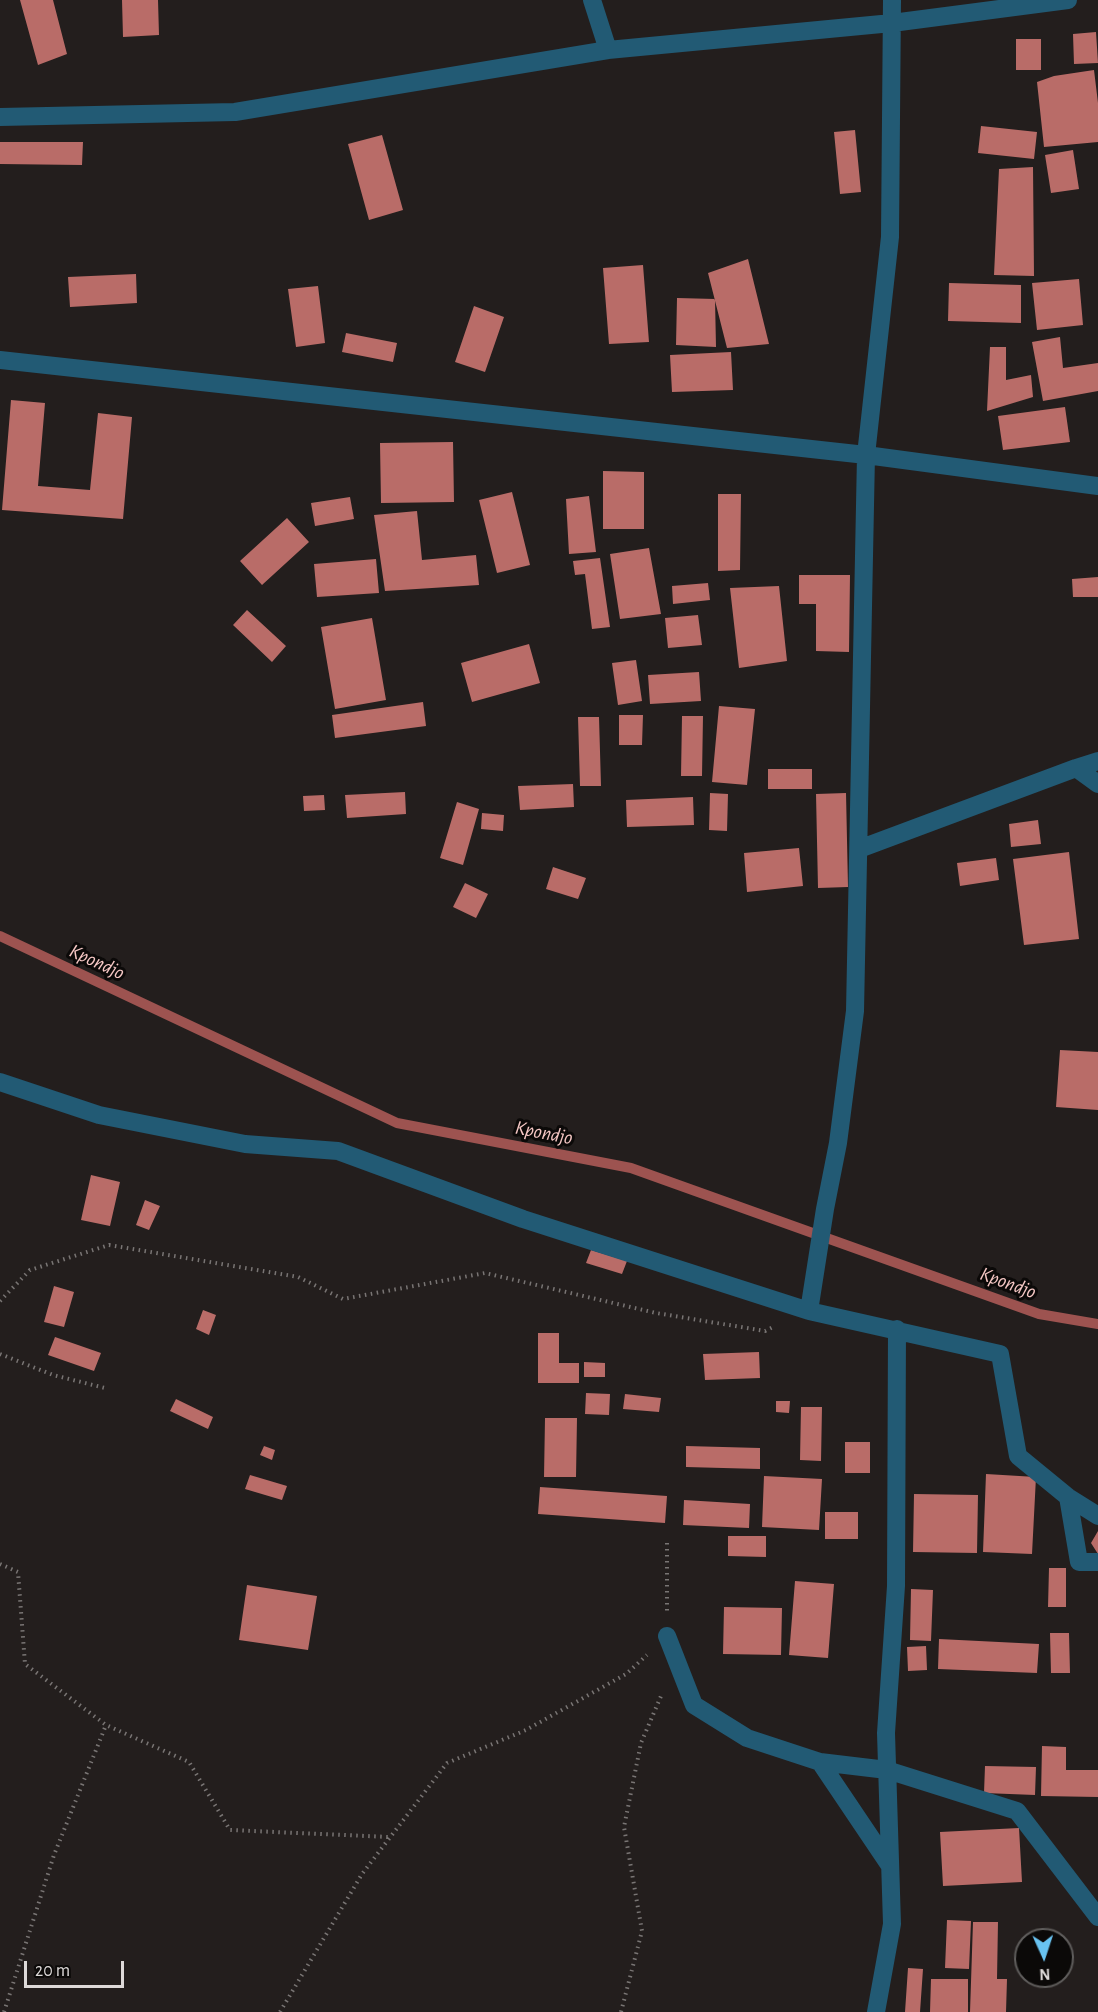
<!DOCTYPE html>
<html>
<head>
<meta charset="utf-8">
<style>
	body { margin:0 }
	#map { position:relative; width:1098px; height:2012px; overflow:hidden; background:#231e1d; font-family:"Alegreya Sans",sans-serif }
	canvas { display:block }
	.north { position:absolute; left:1014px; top:1928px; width:60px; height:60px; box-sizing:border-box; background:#0b0908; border:2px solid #5f5d5c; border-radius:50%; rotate:177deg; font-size:16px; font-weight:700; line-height:24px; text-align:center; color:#dedad9 }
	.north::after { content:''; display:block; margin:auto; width:21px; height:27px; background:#69c3f1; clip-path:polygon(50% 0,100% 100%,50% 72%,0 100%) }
	.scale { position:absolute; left:24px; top:1961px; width:100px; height:27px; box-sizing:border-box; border:3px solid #dedad9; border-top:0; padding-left:8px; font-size:18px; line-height:21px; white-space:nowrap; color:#dedad9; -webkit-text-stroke:4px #0b0908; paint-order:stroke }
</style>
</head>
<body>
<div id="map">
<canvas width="1098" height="2012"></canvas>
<div class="north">N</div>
<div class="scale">20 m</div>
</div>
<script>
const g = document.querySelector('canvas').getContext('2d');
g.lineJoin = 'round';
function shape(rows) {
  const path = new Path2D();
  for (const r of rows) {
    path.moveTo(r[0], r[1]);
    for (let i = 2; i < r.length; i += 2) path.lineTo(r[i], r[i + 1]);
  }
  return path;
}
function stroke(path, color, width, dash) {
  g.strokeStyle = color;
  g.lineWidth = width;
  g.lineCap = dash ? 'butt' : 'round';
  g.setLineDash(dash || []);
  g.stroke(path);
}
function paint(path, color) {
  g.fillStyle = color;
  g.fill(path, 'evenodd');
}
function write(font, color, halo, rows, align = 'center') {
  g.font = font + ' "Alegreya Sans",sans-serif';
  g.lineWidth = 6;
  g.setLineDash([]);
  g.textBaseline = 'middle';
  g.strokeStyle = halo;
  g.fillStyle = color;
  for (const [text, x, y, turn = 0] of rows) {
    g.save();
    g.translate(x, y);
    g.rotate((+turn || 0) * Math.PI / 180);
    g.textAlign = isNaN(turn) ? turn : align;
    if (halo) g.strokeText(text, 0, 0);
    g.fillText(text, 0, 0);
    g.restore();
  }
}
stroke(shape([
	[0,936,397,1123,631,1168,1039,1314,1098,1324]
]), '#9d5350', 10);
paint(shape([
	[20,0,53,0,67,54,38,65],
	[122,0,158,0,159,35,123,37],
	[1096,32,1098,63,1074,64,1073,34],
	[1016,39,1041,39,1041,70,1016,70],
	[1094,70,1098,103,1098,142,1044,147,1037,82,1054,76],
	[981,126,1037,132,1034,159,978,153],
	[855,130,861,192,840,194,834,132],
	[382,135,403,210,369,220,348,144],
	[0,142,83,142,82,165,0,164],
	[1073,150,1079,189,1051,193,1045,155],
	[1033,167,1034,276,994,275,999,169],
	[748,259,769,344,727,348,708,273],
	[643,265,649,342,609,344,603,268],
	[136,274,137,303,70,307,68,277],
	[1079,279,1083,325,1037,330,1032,283],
	[949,283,1021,285,1021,323,948,321],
	[318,286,325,343,296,347,288,289],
	[677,298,715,299,716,347,676,345],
	[474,306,504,317,485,372,455,362],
	[346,333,397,343,393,362,342,352],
	[1060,337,1063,368,1098,363,1098,391,1043,401,1032,342],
	[990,347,1006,347,1006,380,1031,375,1033,397,987,411],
	[731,352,733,390,672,392,670,355],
	[11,400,45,403,38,486,90,490,98,413,132,417,123,519,2,510],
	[1065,407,1070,442,1003,450,998,416],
	[453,442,454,502,381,503,380,443],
	[603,471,644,472,644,529,603,529],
	[512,492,530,565,497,573,479,500],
	[718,494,741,494,740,570,718,571],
	[589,496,596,552,569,554,566,499],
	[350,497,354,519,315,526,311,503],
	[417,511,422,560,476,555,479,585,385,591,374,515],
	[287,518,309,542,262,585,240,561],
	[649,548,661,614,620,619,610,554],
	[600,558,610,627,592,629,585,574,575,575,573,561],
	[376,559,379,593,317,597,314,564],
	[799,575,850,575,849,652,816,651,816,604,799,604],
	[1098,577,1098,597,1073,597,1072,579],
	[708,583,710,600,673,604,672,586],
	[779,586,787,661,739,668,730,588],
	[247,610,286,646,272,662,233,625],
	[698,615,702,645,668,648,665,618],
	[372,618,386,700,335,709,321,627],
	[529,644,540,683,472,702,461,663],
	[636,660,642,701,618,705,612,663],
	[699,672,701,701,650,704,648,675],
	[423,702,426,726,335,738,332,715],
	[719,706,755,709,747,785,712,782],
	[619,715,643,715,642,745,619,745],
	[682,716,703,716,702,776,681,776],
	[578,717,599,717,601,786,580,786],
	[768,769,812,769,812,789,768,789],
	[573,784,574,807,520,810,518,786],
	[405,792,406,814,347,818,345,795],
	[710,793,728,794,727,831,709,830],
	[846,793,848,887,818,888,816,794],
	[324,795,325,810,304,811,303,796],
	[693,797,694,825,627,827,626,800],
	[457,802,479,809,463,865,440,858],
	[482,813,504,815,503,831,481,829],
	[1038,820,1041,844,1011,847,1009,824],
	[799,848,803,886,747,892,744,853],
	[1069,852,1079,939,1024,945,1013,859],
	[996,858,999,880,960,886,957,863],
	[553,867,586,878,578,899,546,889],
	[465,883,488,894,476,918,453,907],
	[1060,1050,1098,1052,1098,1110,1056,1107],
	[91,1175,120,1182,110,1226,81,1220],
	[145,1200,160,1206,149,1230,136,1225],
	[591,1250,627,1261,622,1274,586,1263],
	[54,1286,74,1292,64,1327,44,1322],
	[203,1310,216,1315,209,1335,196,1329],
	[538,1333,559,1333,559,1363,579,1363,579,1383,538,1383],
	[55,1337,101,1353,94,1371,48,1355],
	[759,1352,760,1378,705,1380,703,1354],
	[584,1362,605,1363,605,1377,584,1377],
	[586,1393,610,1394,609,1415,585,1414],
	[625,1394,661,1398,659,1412,623,1409],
	[176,1399,213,1417,208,1429,170,1411],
	[776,1401,790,1401,789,1413,776,1412],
	[801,1407,822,1407,821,1461,800,1460],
	[545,1418,577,1418,576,1477,544,1477],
	[845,1442,870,1442,870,1473,845,1473],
	[264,1446,275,1450,272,1460,260,1455],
	[686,1446,760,1448,760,1469,686,1467],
	[986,1474,1036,1477,1032,1554,983,1552],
	[250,1475,287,1486,282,1500,245,1489],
	[764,1476,822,1479,819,1530,762,1527],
	[540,1487,667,1496,665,1523,538,1514],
	[914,1494,978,1495,977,1553,913,1552],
	[684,1500,750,1504,749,1528,683,1525],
	[825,1512,858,1512,858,1539,825,1539],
	[1098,1531,1098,1554,1091,1543],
	[728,1536,766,1536,766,1557,728,1556],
	[1049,1568,1066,1568,1066,1607,1048,1607],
	[795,1581,834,1584,828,1658,789,1655],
	[247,1585,317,1596,308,1650,239,1640],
	[911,1589,933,1590,931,1641,910,1640],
	[724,1607,782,1608,781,1655,723,1654],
	[1050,1633,1069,1633,1070,1673,1051,1673],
	[939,1639,1039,1644,1037,1673,938,1669],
	[926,1646,927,1670,908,1671,907,1647],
	[1042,1746,1066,1747,1066,1770,1098,1770,1098,1797,1041,1796],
	[985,1766,1036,1767,1035,1795,984,1793],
	[1019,1828,1022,1882,943,1886,940,1832],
	[947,1920,971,1921,969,1969,945,1968],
	[973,1922,998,1922,997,1979,1007,1979,1006,2012,970,2012],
	[908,1968,923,1969,920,2012,905,2012],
	[931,1979,968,1979,968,2012,930,2012]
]), '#b96c68');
stroke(shape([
	[0,1301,30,1270,109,1245,298,1277,343,1299,485,1273,656,1313,765,1331,773,1327],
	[0,1354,53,1375,105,1388],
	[667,1543,667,1611],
	[0,1564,18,1572,25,1664,106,1725,189,1762,230,1830,389,1837],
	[4,2012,54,1855,106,1725],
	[280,2012,362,1874,447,1763,526,1730,626,1674,647,1655],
	[621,2012,642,1931,624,1827,641,1743,661,1696]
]), '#797574', 4, [1.5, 4.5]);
stroke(shape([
	[592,0,608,50],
	[892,0,890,237,866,455,855,1011,838,1143,825,1209,809,1311,1000,1354,1018,1456,1068,1497,1098,1516],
	[0,117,235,112,608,50,892,23,1068,0],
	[0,360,866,455,1098,486],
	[1076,768,1098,761],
	[859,849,1076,768,1098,784],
	[0,1082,99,1115,245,1144,338,1151,523,1219,809,1311],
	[1068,1497,1079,1562,1098,1562],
	[667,1636,694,1705,747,1738,820,1762,890,1866],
	[820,1762,887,1770,1017,1811,1098,1917],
	[876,2012,892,1924,886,1733,896,1586,897,1329]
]), '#225a74', 18);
write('italic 20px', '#f6c8c5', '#0b0908', [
	["Kpondjo",97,962,25],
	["Kpondjo",544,1133,11],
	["Kpondjo",1008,1283,20]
]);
</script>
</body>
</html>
